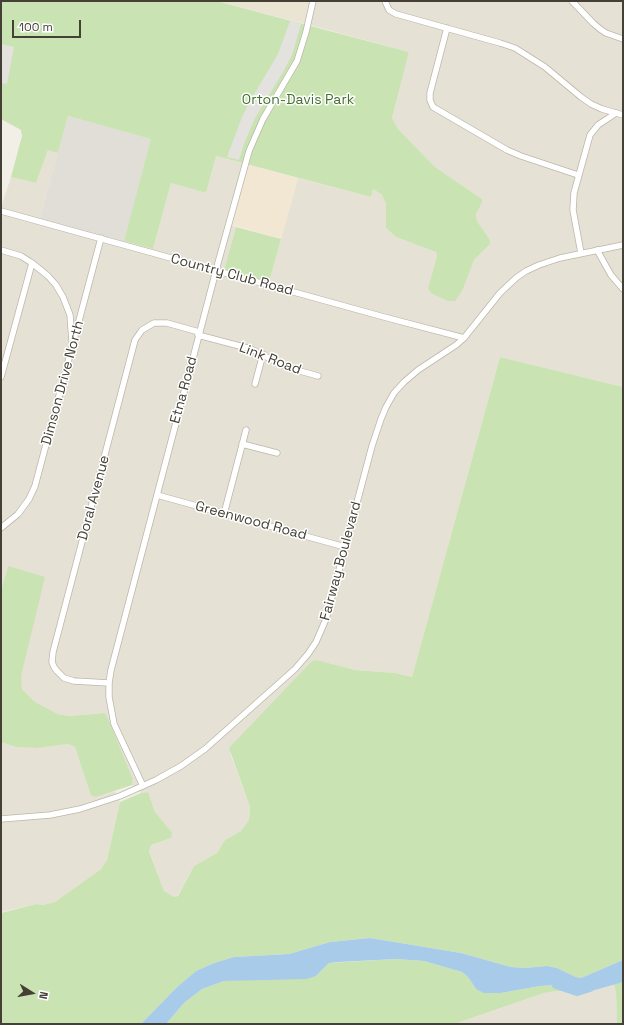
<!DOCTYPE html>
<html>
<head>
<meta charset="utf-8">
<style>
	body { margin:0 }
	#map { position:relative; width:624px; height:1025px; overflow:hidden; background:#f2efe7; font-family:"Space Grotesk",sans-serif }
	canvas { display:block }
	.frame { position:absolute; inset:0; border:2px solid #444036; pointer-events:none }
	.north { position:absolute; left:12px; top:973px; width:40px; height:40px; -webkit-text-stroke:3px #fff; paint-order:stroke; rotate:101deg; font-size:11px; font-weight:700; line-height:16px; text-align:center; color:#444036 }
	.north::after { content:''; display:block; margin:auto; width:14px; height:18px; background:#444036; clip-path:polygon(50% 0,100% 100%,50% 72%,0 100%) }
	.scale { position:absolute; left:12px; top:20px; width:69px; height:18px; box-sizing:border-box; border:2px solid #444036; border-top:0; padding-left:5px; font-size:12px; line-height:14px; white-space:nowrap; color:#444036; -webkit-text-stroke:3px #fff; paint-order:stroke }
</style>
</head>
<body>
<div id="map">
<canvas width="624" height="1025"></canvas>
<div class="frame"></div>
<div class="north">N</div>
<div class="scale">100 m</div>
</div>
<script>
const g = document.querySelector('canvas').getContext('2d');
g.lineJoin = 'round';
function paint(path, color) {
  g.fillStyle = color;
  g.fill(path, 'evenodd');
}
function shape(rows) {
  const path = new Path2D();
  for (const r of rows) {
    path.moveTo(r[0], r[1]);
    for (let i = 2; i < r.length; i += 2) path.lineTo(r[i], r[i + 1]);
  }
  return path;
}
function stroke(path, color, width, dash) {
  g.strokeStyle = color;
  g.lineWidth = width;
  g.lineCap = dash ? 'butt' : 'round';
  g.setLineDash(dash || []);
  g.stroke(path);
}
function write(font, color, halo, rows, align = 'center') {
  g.font = font + ' "Space Grotesk",sans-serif';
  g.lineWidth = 3;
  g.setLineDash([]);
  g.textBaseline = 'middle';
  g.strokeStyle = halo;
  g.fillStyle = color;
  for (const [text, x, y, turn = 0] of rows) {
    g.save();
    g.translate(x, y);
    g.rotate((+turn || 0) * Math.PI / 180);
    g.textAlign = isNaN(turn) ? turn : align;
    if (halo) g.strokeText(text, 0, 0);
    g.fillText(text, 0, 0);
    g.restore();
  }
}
paint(shape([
	[311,1,623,1,623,387,500,357,412,677,395,673,355,670,317,660,312,661,230,753,250,807,249,820,241,831,225,840,217,853,194,866,178,895,174,898,164,891,149,850,151,845,171,838,171,833,155,812,148,792,141,793,132,785,133,779,107,716,103,713,69,716,58,714,35,702,22,689,8,566,1,591,1,207,11,177,36,183,48,150,51,150,58,153,39,222,123,245,124,241,153,249,171,183,206,193,216,156,245,164,229,224,236,227,224,270,269,282,298,178,371,197,373,189,382,195,386,204,386,228,396,237,436,252,437,256,428,288,471,266,474,260,490,244,490,240,477,221,476,214,482,203,482,199,435,167,398,129,392,118,409,52,306,24],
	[1,742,16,747,37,748,68,744,75,747,91,796,96,797,115,791,120,802,107,860,101,869,55,902,43,905,36,904,1,912],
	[614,984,616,993,617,1024,454,1024,544,993,556,991,588,992]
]), '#e5e1d5');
paint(shape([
	[245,164,298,178,281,239,229,224]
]), '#f2e7d3');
paint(shape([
	[68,116,152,139,123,245,39,222]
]), '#e1ded8');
paint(shape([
	[216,1,311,1,306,24]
]), '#eae4d2');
paint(shape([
	[1,1,216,1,409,52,392,118,398,129,435,167,482,199,482,203,476,214,477,221,490,240,490,244,474,260,462,291,455,301,448,301,431,293,428,288,437,256,436,252,396,237,386,228,386,204,382,195,373,189,371,197,216,156,206,193,171,183,153,249,124,241,151,139,68,116,58,153,48,150,36,183,11,177,22,136,21,130,1,119],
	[236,227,281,239,269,282,224,270],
	[500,357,623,387,623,960,581,978,576,977,557,968,547,966,525,968,511,967,461,953,370,938,330,942,289,954,234,957,214,963,196,971,176,988,141,1024,1,1024,1,913,36,904,43,905,55,902,101,869,107,860,120,802,141,793,148,792,155,812,172,833,171,838,151,845,149,851,164,891,174,897,178,896,194,866,217,853,225,840,241,831,249,820,250,807,229,748,312,661,317,660,355,670,395,673,412,677],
	[8,566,45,577,21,676,22,689,35,702,58,714,69,716,104,713,107,716,133,779,132,785,96,797,91,796,75,747,68,744,37,748,16,747,1,742,1,591],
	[396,959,424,961,462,972,468,977,476,989,501,993,540,986,554,985,576,991,556,991,544,993,454,1024,166,1024,184,1003,202,989,224,981,316,976,329,963],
	[623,982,623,1024,617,1024,616,993,614,984]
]), '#cae3b3');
paint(shape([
	[290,21,301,24,292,55,283,72,255,118,244,144,239,160,227,157,242,117,250,101,278,54],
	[1,44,14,47,7,84,1,83]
]), '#e3e2de');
paint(shape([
	[370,938,461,953,511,967,525,968,547,966,557,968,576,977,581,978,623,960,623,982,588,992,576,991,554,985,540,986,501,993,484,993,476,989,468,977,462,972,424,961,396,959,339,962,329,963,316,976,306,979,224,981,202,989,184,1003,166,1024,141,1024,176,988,196,971,214,963,234,957,289,954,330,942]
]), '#a8cbea');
stroke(shape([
	[556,985,577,992,590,988]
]), '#a8cbea', 8);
const minor = shape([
	[385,1,389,10,396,14,500,43,515,48,545,67,581,97,591,104,602,109,623,115],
	[572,1,593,23,600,29,606,33,623,39],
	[447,28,430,93,430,100,433,107,507,150,521,156,578,175],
	[1,211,384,317,464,338],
	[1,250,21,256,32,263,48,276,56,285,63,297,70,315,72,341],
	[597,250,611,275,623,289],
	[581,253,573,210,574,193,590,135,598,125,616,113],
	[198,335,251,349,280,364,293,369,318,376],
	[1,377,32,263],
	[255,384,263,354],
	[242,444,277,453],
	[157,495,345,547],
	[224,514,246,430],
	[1,528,18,514,29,499,35,486,101,238],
	[109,683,74,681,64,678,57,671,54,667,52,662,53,652,135,340,142,330,154,323,167,323,199,332],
	[143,786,114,724,109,697,109,683,111,670,218,263,249,151,263,119,297,61,306,32,313,1],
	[1,819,50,815,80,809,120,796,156,780,181,766,205,749,295,669,308,654,316,642,326,619,372,446,381,419,386,407,394,393,404,382,418,370,456,345,464,338,500,293,516,278,526,271,539,265,560,258,623,245]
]);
stroke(minor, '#bcb7aa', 7);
stroke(minor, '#fff', 5.5);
write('14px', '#44712f', '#fff', [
	["Orton-Davis Park",298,100]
]);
write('14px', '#444036', '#fff', [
	["Country Club Road",232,275,15],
	["Link Road",270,359,21],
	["Dimson Drive North",63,383,-75],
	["Etna Road",184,390,-75],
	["Doral Avenue",94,498,-75],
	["Greenwood Road",251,521,15],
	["Fairway Boulevard",341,561,-75]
]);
</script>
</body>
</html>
